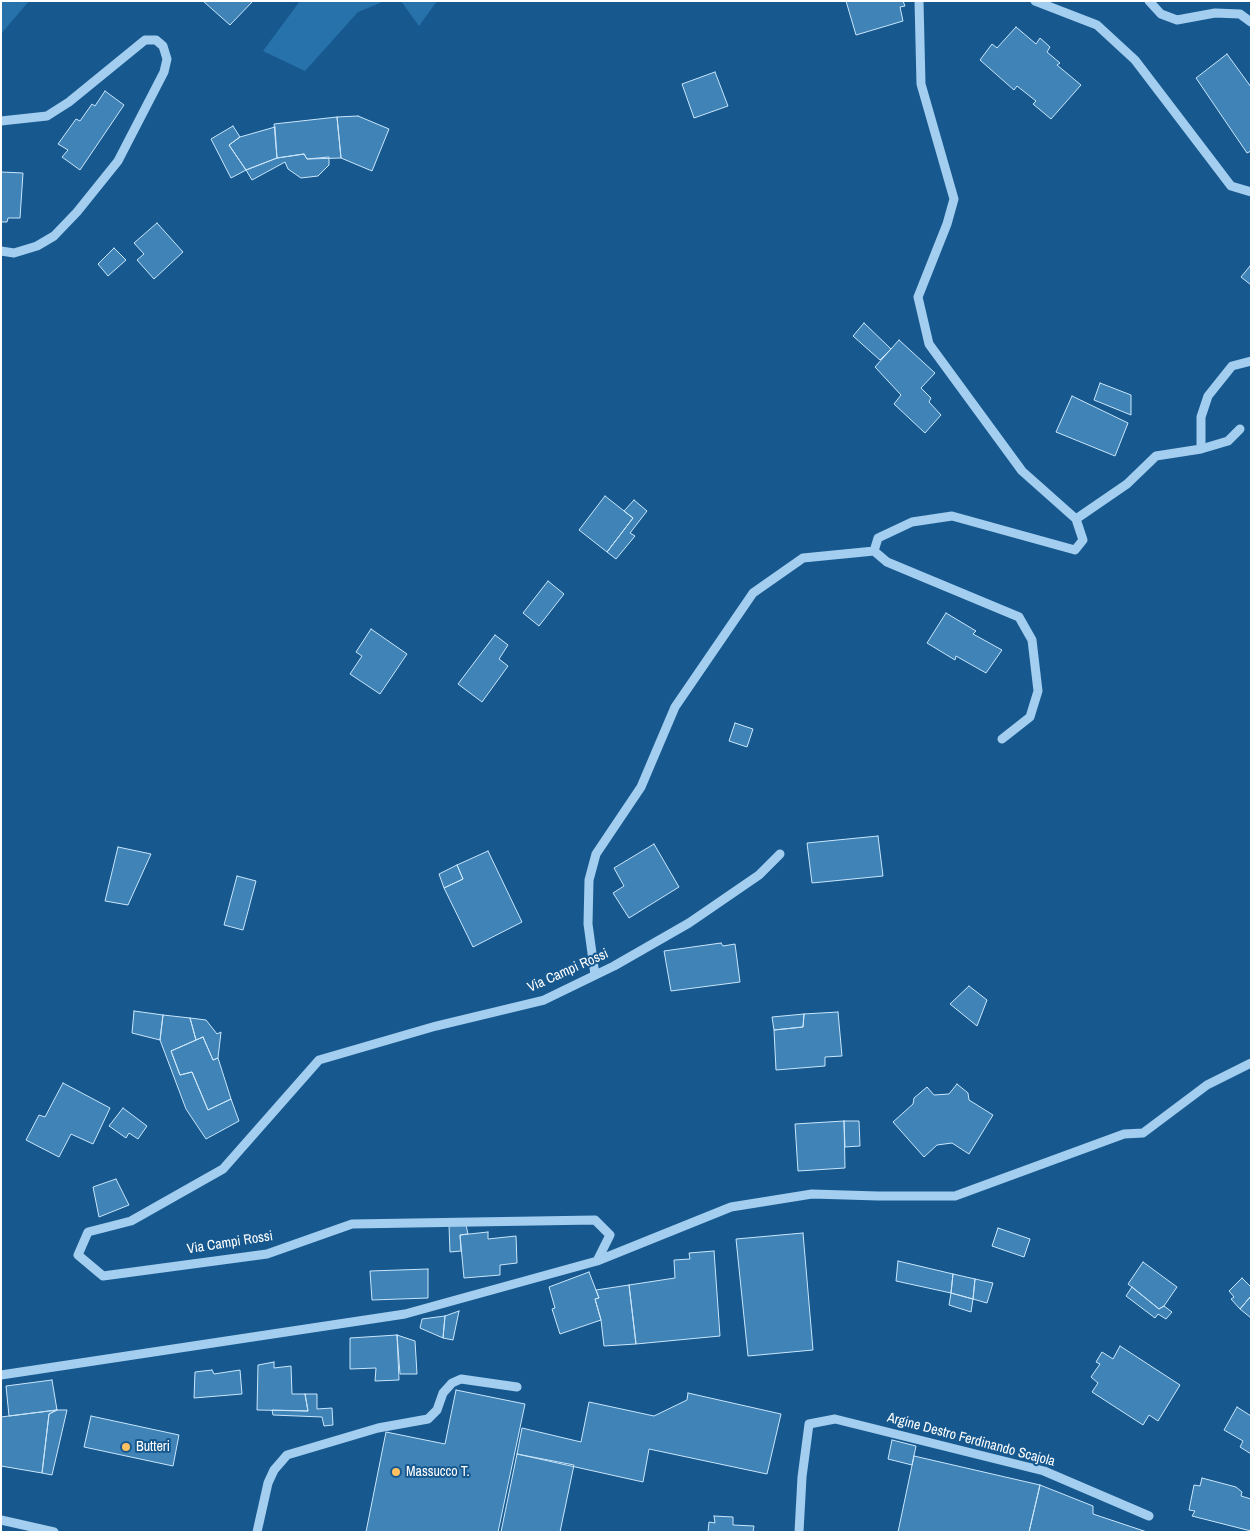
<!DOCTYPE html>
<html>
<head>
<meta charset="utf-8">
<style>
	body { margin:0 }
	#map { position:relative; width:1252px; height:1533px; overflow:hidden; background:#17598f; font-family:"Archivo Narrow",sans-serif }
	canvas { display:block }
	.frame { position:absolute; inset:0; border:2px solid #fff; pointer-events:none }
</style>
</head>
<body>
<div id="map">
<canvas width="1252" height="1533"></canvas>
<div class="frame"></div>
</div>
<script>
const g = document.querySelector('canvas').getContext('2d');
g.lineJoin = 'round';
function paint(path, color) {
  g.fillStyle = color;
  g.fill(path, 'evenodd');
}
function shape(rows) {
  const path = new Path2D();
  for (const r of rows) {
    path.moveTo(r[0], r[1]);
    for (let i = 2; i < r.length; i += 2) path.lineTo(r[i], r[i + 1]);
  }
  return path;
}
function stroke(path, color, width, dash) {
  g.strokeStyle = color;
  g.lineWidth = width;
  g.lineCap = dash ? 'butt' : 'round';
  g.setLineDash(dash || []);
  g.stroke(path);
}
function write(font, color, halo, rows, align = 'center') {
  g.font = font + ' "Archivo Narrow",sans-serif';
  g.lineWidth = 4;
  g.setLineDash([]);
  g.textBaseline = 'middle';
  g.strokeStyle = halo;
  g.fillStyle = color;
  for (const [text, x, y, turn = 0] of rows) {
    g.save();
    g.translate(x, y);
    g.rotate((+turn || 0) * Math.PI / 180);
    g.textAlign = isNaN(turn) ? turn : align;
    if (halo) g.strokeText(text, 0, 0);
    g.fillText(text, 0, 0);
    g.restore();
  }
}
paint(shape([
	[1,1,29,1,1,34],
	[300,1,385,1,358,12,305,71,263,51],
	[401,1,437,1,419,26]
]), '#2772ab');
const building = shape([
	[203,1,253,1,230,25,203,1],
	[846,1,903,1,905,6,900,7,903,21,856,35,846,1],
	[1016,27,1036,44,1040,38,1050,47,1047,52,1060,63,1057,65,1081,85,1051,119,1033,104,1036,101,1017,86,1014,90,980,60,992,44,997,48,1016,27],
	[1227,54,1251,87,1251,151,1247,153,1196,78,1227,54],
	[715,72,728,106,694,118,682,84,715,72],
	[105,91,124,105,80,170,62,157,68,150,58,144,76,119,80,121,92,104,95,106,105,91],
	[358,116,389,129,372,171,341,158,337,117,358,116],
	[337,117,341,158,307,159,304,154,277,158,274,124,337,117],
	[233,126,240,137,229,145,246,170,231,178,211,139,233,126],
	[275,127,277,158,246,170,229,145,240,137,275,127],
	[304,154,307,159,329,157,329,165,318,176,301,178,288,169,285,162,252,180,246,170,277,158,304,154],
	[1,172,23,173,20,218,8,218,7,222,1,222,1,172],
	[157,223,183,252,154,279,137,260,144,254,134,243,157,223],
	[114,248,126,260,108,276,98,264,114,248],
	[1250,266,1251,266,1251,285,1241,277,1250,266],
	[864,323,891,349,880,360,853,336,864,323],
	[899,340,935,373,921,388,931,398,929,402,941,415,925,433,894,404,901,395,875,367,899,340],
	[1100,383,1131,395,1131,415,1094,400,1100,383],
	[1072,396,1128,423,1115,456,1056,432,1072,396],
	[605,496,633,518,607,552,579,530,605,496],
	[634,500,647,511,630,533,635,536,616,559,607,552,633,518,624,511,634,500],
	[548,581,564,594,539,626,523,613,548,581],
	[946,613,976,631,973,634,1002,650,986,673,956,656,955,660,927,643,946,613],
	[371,629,407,654,380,694,350,674,362,656,356,652,371,629],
	[495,635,508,645,499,659,508,666,482,702,458,684,495,635],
	[735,723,753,729,747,747,729,741,735,723],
	[878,836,883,876,812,883,807,843,878,836],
	[654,844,679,887,629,918,613,893,624,886,614,868,654,844],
	[118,847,151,854,128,905,105,901,118,847],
	[488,851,522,922,473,947,444,888,463,879,457,865,488,851],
	[457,865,463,879,444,888,439,874,457,865],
	[237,876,256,881,243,930,224,925,237,876],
	[721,943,723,946,735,944,740,982,671,991,664,951,721,943],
	[969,986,987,1000,977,1026,950,1004,969,986],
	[134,1011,163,1015,160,1040,132,1033,134,1011],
	[838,1012,842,1056,825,1057,825,1066,776,1070,774,1030,803,1027,804,1014,838,1012],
	[804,1014,803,1027,774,1030,772,1017,804,1014],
	[163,1015,190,1018,196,1040,171,1051,180,1075,192,1072,208,1110,231,1099,239,1121,206,1139,186,1109,160,1040,163,1015],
	[190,1018,206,1020,217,1034,221,1032,218,1058,213,1060,203,1037,196,1040,190,1018],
	[203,1037,213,1060,218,1058,231,1099,208,1110,192,1072,180,1075,171,1051,203,1037],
	[63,1083,110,1108,93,1144,71,1134,59,1157,26,1140,39,1115,45,1117,63,1083],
	[957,1084,968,1093,969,1100,993,1115,969,1154,952,1143,937,1145,924,1157,893,1122,913,1104,914,1098,927,1087,934,1095,949,1094,957,1084],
	[123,1108,147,1126,138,1139,129,1133,126,1138,109,1126,123,1108],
	[844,1121,859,1121,860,1146,845,1147,844,1121],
	[844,1121,845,1168,798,1171,795,1124,844,1121],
	[116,1179,129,1205,99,1217,93,1187,116,1179],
	[449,1225,466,1225,468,1234,460,1235,461,1251,450,1252,449,1225],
	[998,1228,1030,1239,1024,1257,992,1246,998,1228],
	[488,1232,488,1239,516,1236,517,1263,500,1265,500,1275,464,1278,460,1235,488,1232],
	[803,1233,813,1350,748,1356,736,1239,803,1233],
	[714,1251,720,1336,636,1344,629,1285,675,1278,674,1260,690,1259,689,1253,714,1251],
	[898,1261,953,1274,951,1293,896,1281,898,1261],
	[1143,1262,1177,1287,1164,1306,1159,1309,1128,1284,1143,1262],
	[428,1269,428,1298,372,1300,370,1271,428,1269],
	[589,1272,599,1298,595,1299,601,1320,560,1334,552,1309,555,1308,549,1287,589,1272],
	[953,1274,975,1279,973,1299,951,1293,953,1274],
	[1242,1278,1251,1287,1251,1296,1240,1309,1231,1299,1234,1297,1229,1291,1242,1278],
	[975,1279,993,1283,987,1303,973,1299,975,1279],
	[629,1285,636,1344,604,1346,601,1320,595,1299,599,1298,596,1290,629,1285],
	[1132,1287,1159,1309,1164,1306,1172,1312,1166,1319,1158,1314,1155,1318,1126,1296,1132,1287],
	[951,1293,973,1299,971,1312,949,1305,951,1293],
	[1251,1296,1251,1318,1240,1309,1251,1296],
	[459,1311,453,1340,443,1338,445,1316,459,1311],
	[445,1316,443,1338,420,1328,422,1319,445,1316],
	[397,1335,415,1341,417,1374,400,1374,397,1335],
	[397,1335,399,1380,375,1381,376,1368,350,1369,350,1338,397,1335],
	[1120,1346,1180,1385,1158,1421,1149,1415,1143,1425,1092,1392,1098,1383,1091,1377,1100,1364,1096,1362,1102,1352,1113,1359,1120,1346],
	[274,1362,274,1368,291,1366,292,1394,305,1394,308,1411,257,1410,258,1365,274,1362],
	[212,1370,214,1374,240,1370,242,1394,194,1398,195,1372,212,1370],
	[52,1380,57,1410,9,1416,6,1386,52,1380],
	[456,1390,525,1404,498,1532,366,1532,386,1432,445,1444,456,1390],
	[688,1393,781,1414,767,1474,649,1449,643,1482,517,1454,522,1428,581,1442,589,1402,654,1416,687,1400,688,1393],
	[305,1394,317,1394,317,1409,332,1408,333,1425,324,1426,322,1417,273,1415,272,1410,308,1411,305,1394],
	[1237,1407,1251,1416,1251,1454,1240,1447,1243,1441,1224,1430,1237,1407],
	[57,1410,67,1410,52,1475,42,1473,49,1414,57,1410],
	[57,1410,49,1414,42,1473,1,1466,1,1417,57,1410],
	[91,1416,179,1435,173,1466,84,1447,91,1416],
	[892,1440,916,1446,912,1465,888,1459,892,1440],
	[517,1454,574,1465,560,1532,501,1532,517,1454],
	[914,1456,1040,1485,1029,1532,898,1532,914,1456],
	[1202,1478,1236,1487,1242,1492,1241,1496,1251,1499,1251,1531,1192,1516,1195,1511,1189,1510,1194,1485,1200,1486,1202,1478],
	[1040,1485,1093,1506,1093,1514,1147,1532,1029,1532,1040,1485],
	[714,1516,733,1517,733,1525,754,1526,753,1532,708,1532,709,1522,715,1523,714,1516]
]);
paint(building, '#3f83b7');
stroke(building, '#cae6fb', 1);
stroke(shape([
	[919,1,921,84,954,199,947,224,918,297,929,344,1022,471,1076,519,1083,540,1075,550,952,516,912,522,878,538,874,551,887,562,1019,617,1032,640,1038,691,1030,717,1002,739],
	[1035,1,1097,25,1135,60,1231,186,1251,192],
	[1149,1,1161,14,1177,20,1215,13,1240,14,1251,22],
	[1,121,47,116,69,102,145,40,156,40,163,46,167,59,164,72,118,161,77,212,54,236,37,246,14,253,1,251],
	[1201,449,1228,441,1240,429],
	[1076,519,1127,484,1156,456,1201,449,1201,417,1208,396,1232,366,1251,361],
	[595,975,588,924,589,880,596,854,641,787,675,707,753,593,803,558,874,551],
	[597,1261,731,1207,812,1194,878,1196,955,1196,1124,1134,1143,1133,1207,1085,1251,1063],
	[1,1375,405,1314,597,1261,610,1235,595,1220,352,1224,267,1254,103,1276,78,1255,88,1232,131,1221,223,1169,319,1060,436,1026,544,1000,614,966,689,923,759,875,780,854],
	[1,1520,54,1532],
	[257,1532,268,1483,274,1470,287,1455,378,1428,428,1419,437,1410,443,1393,452,1383,461,1379,517,1387],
	[799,1532,802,1477,809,1424,835,1419,1044,1471,1149,1516]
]), '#a3ceef', 9);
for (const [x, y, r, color] of [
	[126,1447,5,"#ffc062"],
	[396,1472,5,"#ffc062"]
]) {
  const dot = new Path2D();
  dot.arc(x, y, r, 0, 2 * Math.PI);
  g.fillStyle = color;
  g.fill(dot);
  stroke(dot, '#17598f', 2);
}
write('14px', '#fff', '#17598f', [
	["Via Campi Rossi",568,971,-24],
	["Via Campi Rossi",230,1243,-9],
	["Argine Destro Ferdinando Scajola",971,1440,15]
]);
write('14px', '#fff', '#17598f', [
	["Butteri",136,1447],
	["Massucco T.",406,1472]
], 'left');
</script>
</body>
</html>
